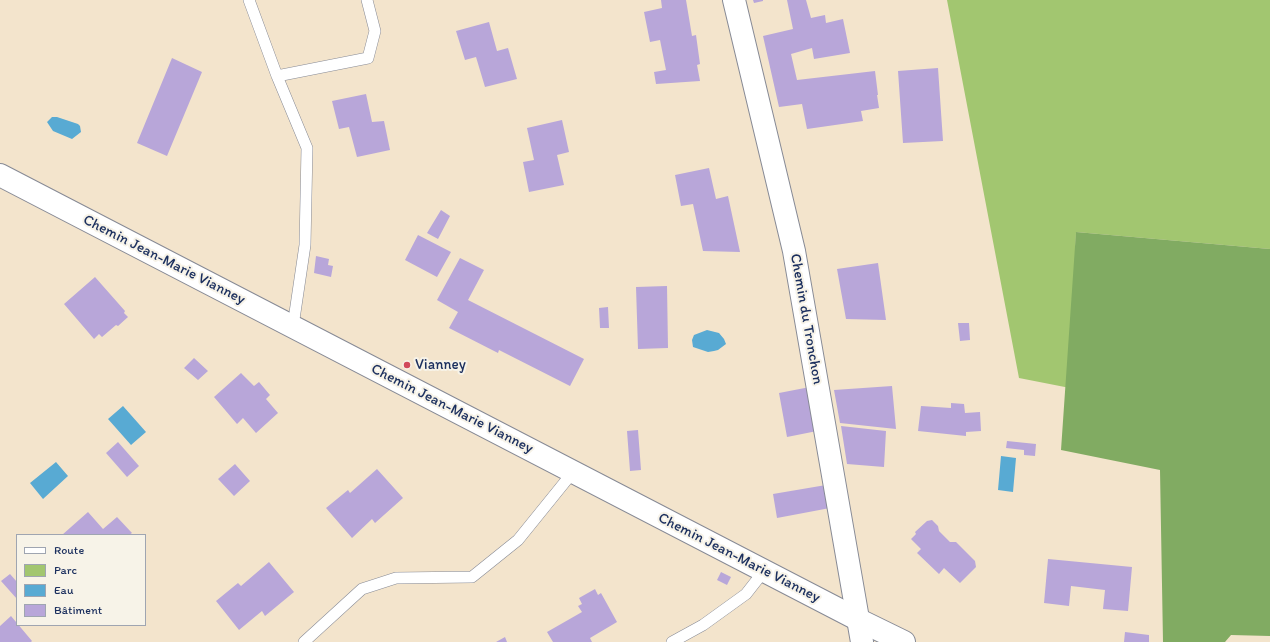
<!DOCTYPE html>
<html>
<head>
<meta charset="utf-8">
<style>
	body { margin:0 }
	#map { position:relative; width:1270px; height:642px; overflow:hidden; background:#f3e4cc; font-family:Itim,sans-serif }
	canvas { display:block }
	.legend { position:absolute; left:16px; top:534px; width:130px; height:92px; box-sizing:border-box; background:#f7f3e8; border:1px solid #9fa5b1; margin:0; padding:5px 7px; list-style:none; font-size:12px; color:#1b2f5e }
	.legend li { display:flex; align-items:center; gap:8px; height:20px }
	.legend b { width:20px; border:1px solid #9fa5b1 }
</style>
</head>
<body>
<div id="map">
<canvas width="1270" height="642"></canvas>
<ul class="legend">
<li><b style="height:5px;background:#fff"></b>Route</li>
<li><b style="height:11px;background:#a2c670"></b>Parc</li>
<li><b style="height:11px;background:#58aad3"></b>Eau</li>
<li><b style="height:11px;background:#b8a6d9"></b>Bâtiment</li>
</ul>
</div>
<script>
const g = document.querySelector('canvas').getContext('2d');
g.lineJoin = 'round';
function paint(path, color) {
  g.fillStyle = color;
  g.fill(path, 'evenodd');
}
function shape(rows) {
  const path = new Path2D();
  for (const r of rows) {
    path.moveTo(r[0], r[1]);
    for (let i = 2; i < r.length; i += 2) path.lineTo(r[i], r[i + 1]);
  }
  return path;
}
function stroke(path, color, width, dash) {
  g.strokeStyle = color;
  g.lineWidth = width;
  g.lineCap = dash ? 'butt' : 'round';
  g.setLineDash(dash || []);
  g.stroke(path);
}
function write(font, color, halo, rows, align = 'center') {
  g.font = font + ' Itim,sans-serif';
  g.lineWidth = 4;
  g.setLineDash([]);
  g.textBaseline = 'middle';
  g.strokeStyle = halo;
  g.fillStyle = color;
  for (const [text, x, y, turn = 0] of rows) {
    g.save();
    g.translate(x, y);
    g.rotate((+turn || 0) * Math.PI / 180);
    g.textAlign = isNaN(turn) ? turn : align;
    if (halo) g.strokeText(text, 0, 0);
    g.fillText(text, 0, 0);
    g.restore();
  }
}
paint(shape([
	[947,0,1270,0,1270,249,1076,232,1070,388,1019,378]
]), '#a2c670');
paint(shape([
	[1076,232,1270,249,1270,636,1231,635,1225,642,1163,642,1160,470,1061,450]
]), '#81ab62');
paint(shape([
	[52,117,57,117,78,124,80,126,81,132,72,139,53,131,47,122],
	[707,330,719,333,724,339,726,344,718,350,714,351,708,352,693,347,692,340,694,335],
	[123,406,146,432,131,445,108,419],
	[1001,456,1016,458,1013,492,998,490],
	[56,462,68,476,43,499,30,483]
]), '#58aad3');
paint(shape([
	[661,0,686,0,692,36,696,35,700,64,697,65,700,81,656,84,654,72,666,70,660,40,650,42,644,12,662,8],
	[753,0,763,0,763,1,754,3],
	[787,0,806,0,811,18,825,15,826,23,843,19,850,53,814,59,812,48,791,54,797,80,875,71,878,95,877,95,879,108,861,111,863,121,807,129,802,104,779,107,763,36,793,29],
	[489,22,497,51,508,48,517,79,485,87,476,57,465,60,456,31],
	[172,58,202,72,167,156,137,143],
	[938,68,943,141,903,143,898,71],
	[366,94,372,122,384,121,390,150,357,157,349,127,339,129,332,101],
	[562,120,569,152,557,155,564,185,529,192,523,162,534,160,527,128],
	[709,168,716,199,728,196,740,252,703,251,693,204,681,206,675,175],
	[441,210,450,216,438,239,427,233],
	[418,235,451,252,437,277,405,260],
	[316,256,329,259,328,265,333,266,331,277,314,273],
	[460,258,484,270,468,300,584,359,570,386,499,350,498,353,449,328,458,312,437,300],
	[878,263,886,320,846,319,837,269],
	[95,277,125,311,124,313,128,317,118,326,116,325,102,337,99,334,94,339,64,304],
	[667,286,668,348,638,349,636,287],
	[608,307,609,328,600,328,599,308],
	[958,323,969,323,970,340,960,341],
	[194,358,208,371,198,380,184,368],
	[241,373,254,386,259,382,270,395,266,399,278,413,256,433,243,418,237,424,214,397],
	[892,386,896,429,840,423,834,390],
	[810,387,817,431,787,437,779,393],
	[951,403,964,404,965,413,980,412,981,431,966,432,966,436,918,431,921,406,951,408],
	[841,426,886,431,884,467,847,464],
	[638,430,641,470,630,471,627,431],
	[1007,441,1036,444,1035,456,1024,455,1024,450,1006,448],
	[118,442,139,466,127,477,106,453],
	[235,464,250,481,234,496,218,479],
	[377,469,403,498,375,523,372,519,352,538,326,508,348,490,350,493],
	[826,485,830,508,777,518,773,494],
	[88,512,103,529,117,517,132,533,129,535,62,535],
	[932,520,938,526,939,531,950,542,956,542,975,561,976,567,960,583,944,568,939,574,917,553,921,549,911,539,916,534,915,532,927,521],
	[1048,559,1132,567,1128,611,1103,609,1105,590,1071,586,1069,606,1044,603],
	[269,562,294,592,265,616,262,611,239,630,216,601,238,583,241,586],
	[721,572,731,577,727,585,717,580],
	[10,574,17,582,17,599,1,581],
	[595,589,598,595,601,593,617,622,590,638,592,642,553,642,547,632,582,612,578,606,582,604,579,598],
	[11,616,32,641,31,642,0,642,0,626],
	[1125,632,1149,635,1149,642,1124,642],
	[505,637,507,642,496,642]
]), '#b8a6d9');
const service = shape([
	[249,0,277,76,307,148,305,245,293,326],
	[277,76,368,58,375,31,367,0],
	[304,642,362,589,396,578,472,577,518,540,573,472],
	[672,642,703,625,746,594,764,571]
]);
const minor = shape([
	[734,0,794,251,862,642]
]);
const tertiary = shape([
	[0,175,859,620,904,642]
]);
stroke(service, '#878a95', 12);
stroke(minor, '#878a95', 24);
stroke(tertiary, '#878a95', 24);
stroke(service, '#fff', 11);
stroke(minor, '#fff', 22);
stroke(tertiary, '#fff', 22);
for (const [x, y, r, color] of [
	[407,365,4,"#d1495b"]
]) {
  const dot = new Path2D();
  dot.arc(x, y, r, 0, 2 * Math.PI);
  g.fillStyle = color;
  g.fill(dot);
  stroke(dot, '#f7f3e8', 1.5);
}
write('15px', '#1b2f5e', '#f7f3e8', [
	["Chemin Jean-Marie Vianney",164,260,27],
	["Chemin du Tronchon",806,319,80],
	["Chemin Jean-Marie Vianney",452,409,27],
	["Chemin Jean-Marie Vianney",739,558,27]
]);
write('15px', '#1b2f5e', '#f7f3e8', [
	["Vianney",415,365]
], 'left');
</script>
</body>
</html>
